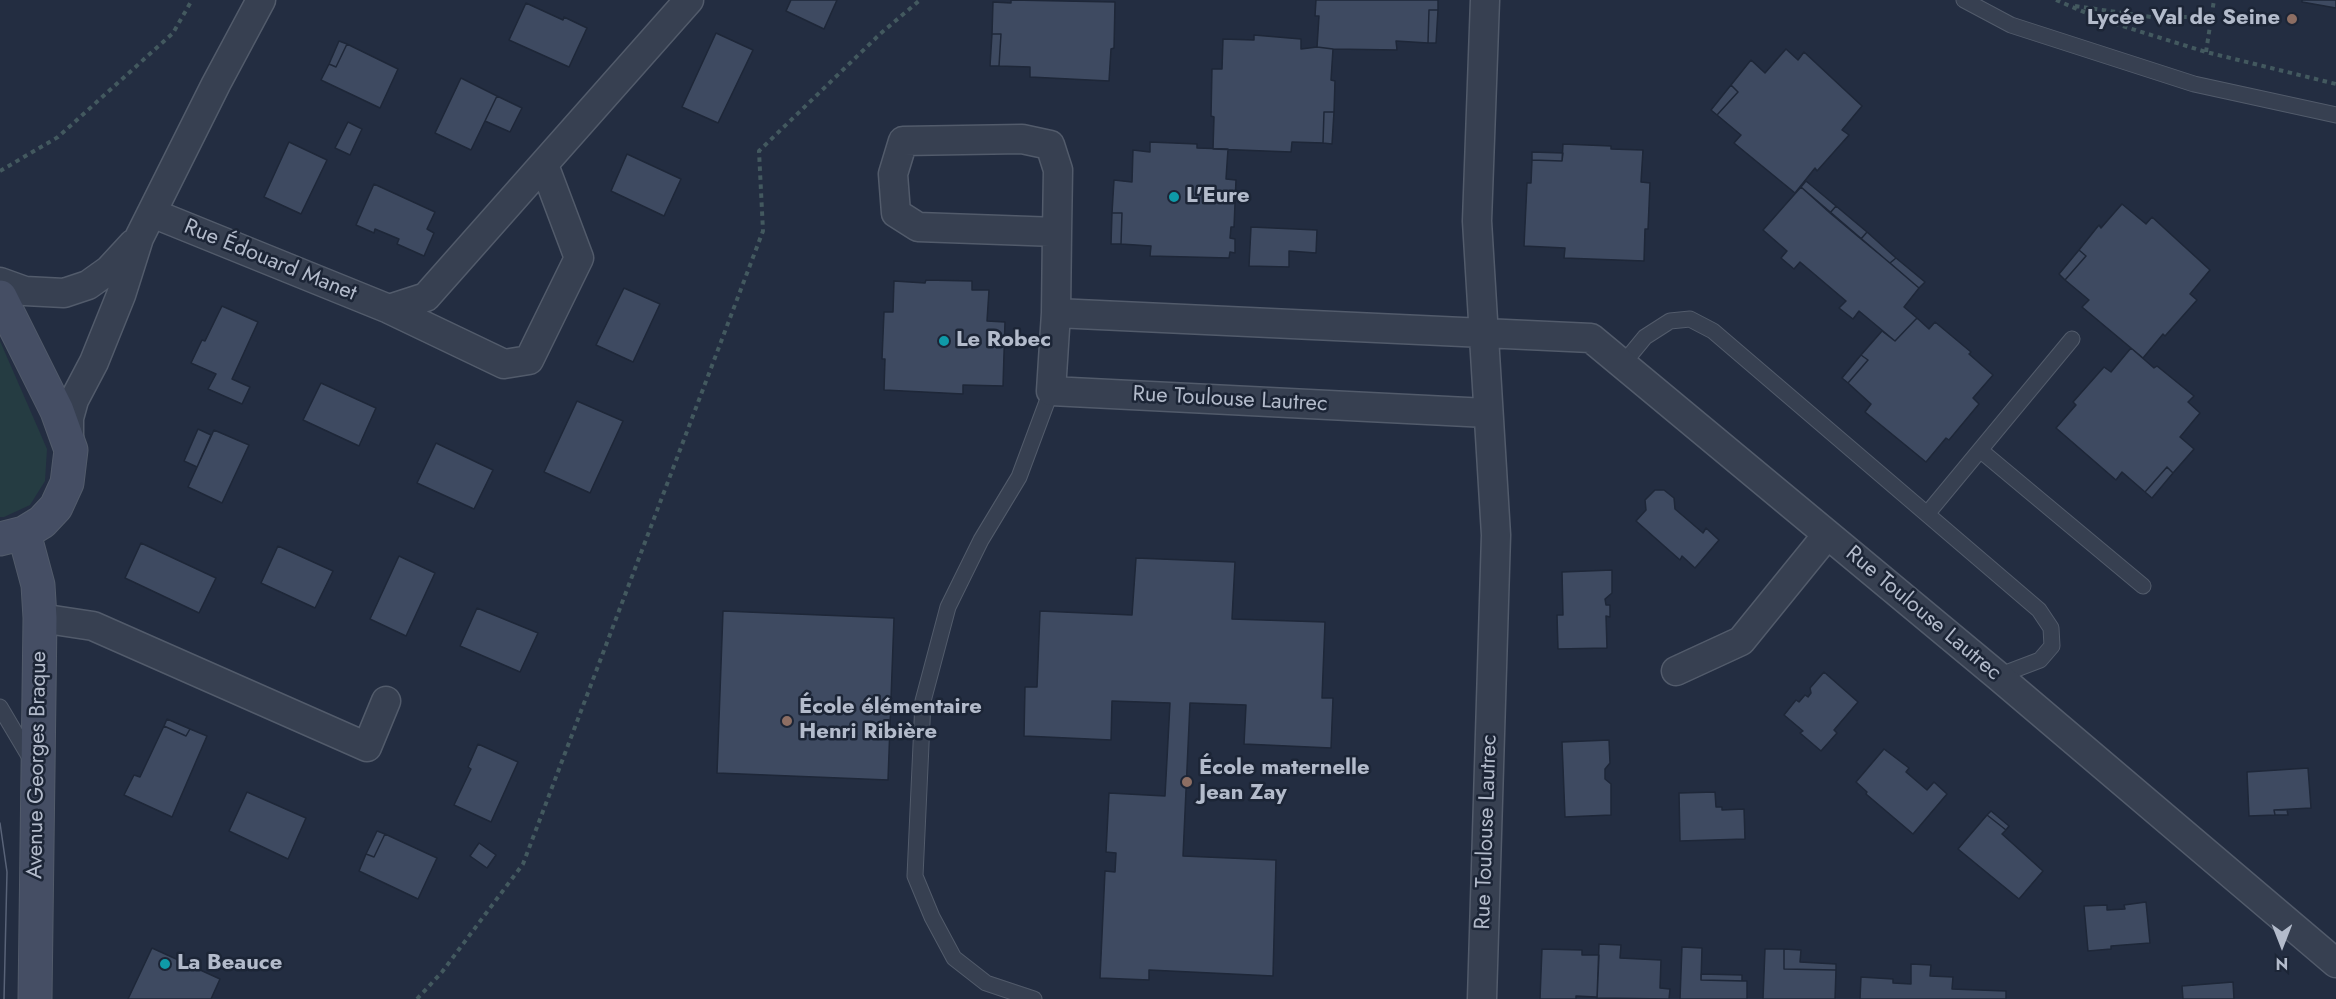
<!DOCTYPE html>
<html>
<head>
<meta charset="utf-8">
<style>
	body { margin:0 }
	#map { position:relative; width:2336px; height:999px; overflow:hidden; background:#232d41; font-family:Jost,sans-serif }
	canvas { display:block }
	.north { position:absolute; left:2252px; top:915px; width:60px; height:60px; -webkit-text-stroke:4px #1c2536; paint-order:stroke; rotate:180deg; font-size:16px; font-weight:700; line-height:24px; text-align:center; color:#b3bbcb }
	.north::after { content:''; display:block; margin:auto; width:21px; height:27px; background:#b3bbcb; clip-path:polygon(50% 0,100% 100%,50% 72%,0 100%) }
</style>
</head>
<body>
<div id="map">
<canvas width="2336" height="999"></canvas>
<div class="north">N</div>
</div>
<script>
const g = document.querySelector('canvas').getContext('2d');
g.lineJoin = 'round';
function paint(path, color) {
  g.fillStyle = color;
  g.fill(path, 'evenodd');
}
function shape(rows) {
  const path = new Path2D();
  for (const r of rows) {
    path.moveTo(r[0], r[1]);
    for (let i = 2; i < r.length; i += 2) path.lineTo(r[i], r[i + 1]);
  }
  return path;
}
function stroke(path, color, width, dash) {
  g.strokeStyle = color;
  g.lineWidth = width;
  g.lineCap = dash ? 'butt' : 'round';
  g.setLineDash(dash || []);
  g.stroke(path);
}
function write(font, color, halo, rows, align = 'center') {
  g.font = font + ' Jost,sans-serif';
  g.lineWidth = 5;
  g.setLineDash([]);
  g.textBaseline = 'middle';
  g.strokeStyle = halo;
  g.fillStyle = color;
  for (const [text, x, y, turn = 0] of rows) {
    g.save();
    g.translate(x, y);
    g.rotate((+turn || 0) * Math.PI / 180);
    g.textAlign = isNaN(turn) ? turn : align;
    if (halo) g.strokeText(text, 0, 0);
    g.fillText(text, 0, 0);
    g.restore();
  }
}
paint(shape([
	[0,341,47,449,45,481,30,505,4,517,0,517]
]), '#253c42');
const building = shape([
	[791,0,837,0,824,29,786,11,791,0],
	[1011,0,1115,2,1114,48,1111,49,1109,81,1030,77,1030,67,999,66,1001,34,992,34,993,2,1011,3,1011,0],
	[1316,0,1438,0,1438,10,1429,10,1428,43,1396,41,1397,50,1333,49,1317,47,1319,16,1315,16,1316,0],
	[2302,0,2336,0,2336,8,2302,2,2302,0],
	[526,3,563,20,564,17,587,28,569,67,509,40,526,3],
	[1429,10,1438,10,1436,43,1428,43,1429,10],
	[716,33,753,50,718,123,682,107,716,33],
	[992,34,1001,34,999,66,990,66,992,34],
	[1254,35,1301,39,1301,49,1317,47,1333,49,1331,80,1335,81,1334,112,1324,112,1323,143,1292,142,1291,152,1213,149,1214,117,1211,116,1212,69,1222,69,1223,39,1254,40,1254,35],
	[339,41,347,44,336,67,329,64,339,41],
	[347,44,398,69,380,108,321,80,329,64,336,67,347,44],
	[1786,49,1798,60,1804,52,1862,106,1842,130,1849,135,1817,171,1815,168,1795,193,1734,143,1741,135,1717,115,1738,92,1731,85,1751,60,1765,73,1786,49],
	[461,78,497,96,471,150,435,133,461,78],
	[1731,85,1738,92,1717,115,1711,110,1731,85],
	[497,96,522,108,510,132,485,121,497,96],
	[1324,112,1334,112,1332,144,1323,143,1324,112],
	[348,122,362,129,350,155,335,148,348,122],
	[289,142,327,160,301,214,264,197,289,142],
	[1150,142,1197,144,1197,148,1228,149,1226,179,1236,180,1234,227,1231,227,1230,238,1235,239,1235,253,1230,252,1229,258,1150,256,1151,246,1121,244,1122,213,1112,213,1114,180,1132,182,1133,150,1150,152,1150,142],
	[1563,144,1611,146,1611,149,1643,150,1641,182,1650,183,1648,229,1645,229,1644,261,1564,258,1565,248,1524,246,1527,183,1531,183,1532,160,1562,161,1563,144],
	[1532,152,1563,153,1562,161,1532,160,1532,152],
	[627,154,681,179,664,216,611,191,627,154],
	[1806,181,1836,206,1830,213,1801,187,1806,181],
	[374,184,435,212,427,229,434,233,424,256,397,244,399,239,375,229,374,233,356,225,374,184],
	[1801,187,1919,288,1904,307,1917,318,1895,341,1859,311,1853,319,1839,308,1846,301,1800,262,1794,269,1781,258,1787,251,1763,230,1801,187],
	[2122,204,2146,224,2152,217,2210,270,2190,294,2197,300,2165,336,2163,334,2143,358,2082,307,2089,300,2065,280,2086,256,2079,250,2099,225,2101,228,2122,204],
	[1836,206,1867,232,1861,239,1830,213,1836,206],
	[1112,213,1122,213,1121,244,1111,244,1112,213],
	[1251,227,1317,230,1316,253,1289,251,1289,267,1249,266,1251,227],
	[1867,232,1896,258,1890,263,1861,239,1867,232],
	[2079,250,2086,256,2065,280,2059,274,2079,250],
	[1896,258,1925,282,1919,288,1890,263,1896,258],
	[926,280,972,281,972,290,989,290,987,321,1005,322,1003,386,963,385,963,394,884,390,885,359,882,359,884,312,893,312,894,281,925,283,926,280],
	[624,288,660,304,633,362,596,345,624,288],
	[222,306,258,322,232,379,250,387,242,404,208,389,216,374,191,363,202,340,205,341,222,306],
	[1917,318,1929,329,1935,322,1971,352,1969,354,1993,375,1973,398,1979,404,1949,440,1946,438,1926,462,1865,412,1871,404,1848,383,1868,360,1861,355,1882,331,1895,341,1917,318],
	[2131,348,2154,368,2157,366,2194,396,2188,402,2200,413,2180,437,2194,449,2173,473,2167,467,2145,492,2122,472,2116,480,2056,428,2076,405,2073,402,2104,367,2111,372,2131,348],
	[1861,355,1868,360,1848,383,1842,378,1861,355],
	[321,383,376,408,359,446,303,420,321,383],
	[577,401,623,421,590,493,544,472,577,401],
	[198,429,211,435,197,467,184,461,198,429],
	[214,430,249,445,222,503,188,487,214,430],
	[436,443,493,470,474,509,417,483,436,443],
	[2167,467,2173,473,2152,498,2145,492,2167,467],
	[1655,490,1664,490,1674,498,1675,509,1703,533,1706,528,1719,540,1695,568,1682,556,1680,560,1636,521,1646,510,1645,500,1655,490],
	[141,543,216,578,199,613,125,578,141,543],
	[278,546,333,571,315,608,261,583,278,546],
	[399,556,435,573,406,636,370,619,399,556],
	[1136,558,1235,562,1232,619,1325,622,1322,698,1333,698,1331,748,1244,744,1246,705,1190,703,1183,856,1276,860,1273,976,1149,970,1149,980,1100,978,1105,871,1115,872,1116,853,1106,852,1109,793,1165,796,1170,703,1112,701,1111,740,1024,736,1025,687,1037,687,1040,611,1132,615,1136,558],
	[1612,570,1612,593,1605,599,1606,605,1610,605,1610,617,1606,616,1607,648,1558,649,1557,615,1563,615,1562,572,1612,570],
	[477,608,538,633,520,672,460,646,477,608],
	[723,611,894,618,888,780,717,773,723,611],
	[1824,672,1858,702,1834,730,1837,733,1821,751,1800,733,1803,731,1784,715,1796,700,1799,702,1805,695,1808,697,1811,693,1810,688,1824,672],
	[167,719,190,729,186,736,164,726,167,719],
	[164,726,186,736,190,729,207,736,172,817,124,795,134,775,140,777,164,726],
	[1609,740,1610,763,1605,769,1605,779,1611,784,1611,815,1565,817,1562,742,1609,740],
	[478,744,518,762,491,822,454,805,471,769,468,767,478,744],
	[1884,749,1909,768,1906,772,1927,790,1934,782,1947,794,1913,834,1866,794,1867,792,1856,782,1884,749],
	[2308,768,2311,808,2274,810,2275,815,2249,816,2247,772,2308,768],
	[247,792,306,818,288,859,229,831,247,792],
	[1715,792,1716,807,1722,807,1722,810,1744,809,1745,839,1680,841,1679,793,1715,792],
	[2274,810,2287,810,2288,815,2275,815,2274,810],
	[1991,811,2009,826,2006,830,1987,815,1991,811],
	[1987,815,2006,830,2002,834,2043,871,2019,899,1958,849,1987,815],
	[377,831,385,834,374,857,366,854,377,831],
	[385,834,437,858,418,899,359,871,366,854,374,857,385,834],
	[479,843,496,855,487,868,470,856,479,843],
	[2146,902,2150,943,2111,946,2111,949,2088,951,2084,906,2107,905,2107,910,2125,909,2124,905,2146,902],
	[1599,944,1621,945,1620,958,1661,960,1660,988,1670,989,1669,999,1597,998,1599,944],
	[1682,947,1702,948,1701,980,1747,981,1747,999,1680,999,1682,947],
	[152,948,220,979,211,999,128,999,152,948],
	[1542,949,1582,950,1582,955,1599,955,1597,999,1596,997,1576,996,1576,999,1540,999,1542,949],
	[1765,949,1784,949,1784,969,1836,970,1835,999,1763,999,1765,949],
	[1784,949,1801,950,1800,962,1836,964,1836,970,1784,969,1784,949],
	[1911,964,1931,965,1930,976,1953,977,1952,989,2006,991,2006,999,1860,999,1861,977,1893,979,1893,983,1911,984,1911,964],
	[1701,974,1742,975,1742,981,1701,980,1701,974],
	[2233,982,2234,999,2183,999,2182,986,2233,982]
]);
paint(building, '#3e4a61');
stroke(building, '#1e2738', 1.5);
const lane = shape([
	[1964,0,2011,25,2194,84,2336,115],
	[1622,365,1645,337,1670,321,1690,319,1713,331,2039,610,2051,628,2052,646,2040,660,1998,676],
	[1980,450,2143,586],
	[1927,514,2072,339],
	[0,707,32,761],
	[1034,999,986,983,954,958,932,917,915,876,923,701,948,607,981,540,1019,477,1051,391]
]);
const street = shape([
	[152,213,389,309,426,297,689,0],
	[1057,232,918,227,896,213,893,174,903,141,1022,139,1050,145,1058,170,1057,232,1056,313,1051,391,1487,413],
	[0,282,25,291,64,293,88,285,109,270,133,244],
	[389,309,504,364,529,360,579,258,544,165],
	[1056,313,1591,338,1998,676,2336,963],
	[69,439,69,418,74,400,94,362,121,295,139,238,216,84,261,0],
	[40,618,93,626,367,747,386,701],
	[1676,671,1741,641,1827,535],
	[1482,999,1496,535,1477,221,1485,0]
]);
const secondary = shape([
	[0,297,57,411,71,450,67,483,56,507,42,522,24,533,0,539],
	[24,533,38,585,40,618,35,999]
]);
stroke(lane, '#525b6b', 17);
stroke(street, '#525b6b', 31);
stroke(secondary, '#525b6b', 35);
stroke(shape([
	[2056,0,2103,20,2206,52,2336,84],
	[2075,6,2151,17,2211,17],
	[2206,52,2214,0],
	[0,171,58,137,173,33,192,0],
	[417,999,442,972,523,864,763,231,759,151,880,34,920,0]
]), '#43595f', 4, [4.5, 4.5]);
stroke(lane, '#374051', 15);
stroke(street, '#374051', 28);
stroke(secondary, '#454e64', 33);
stroke(shape([
	[0,823,7,872,4,999]
]), '#596378', 1.5);
for (const [x, y, r, color] of [
	[2292,19,6,"#8d6e63"],
	[1174,197,6,"#0f9aa8"],
	[944,341,6,"#0f9aa8"],
	[787,721,6,"#8d6e63"],
	[1187,782,6,"#8d6e63"],
	[165,964,6,"#0f9aa8"]
]) {
  const dot = new Path2D();
  dot.arc(x, y, r, 0, 2 * Math.PI);
  g.fillStyle = color;
  g.fill(dot);
  stroke(dot, '#1c2536', 2);
}
write('bold 22px', '#b3bbcb', '#1c2536', [
	["Lycée Val de Seine",2280,19,"right"],
	["L'Eure",1186,197],
	["Le Robec",956,341],
	["École élémentaire",799,708],
	["Henri Ribière",799,733],
	["École maternelle",1199,769],
	["Jean Zay",1199,794],
	["La Beauce",177,964]
], 'left');
write('22px', '#b3bbcb', '#1c2536', [
	["Rue Édouard Manet",270,261,22],
	["Rue Toulouse Lautrec",1230,400,3],
	["Rue Toulouse Lautrec",1923,614,40],
	["Avenue Georges Braque",38,765,-89],
	["Rue Toulouse Lautrec",1487,832,-88]
]);
</script>
</body>
</html>
